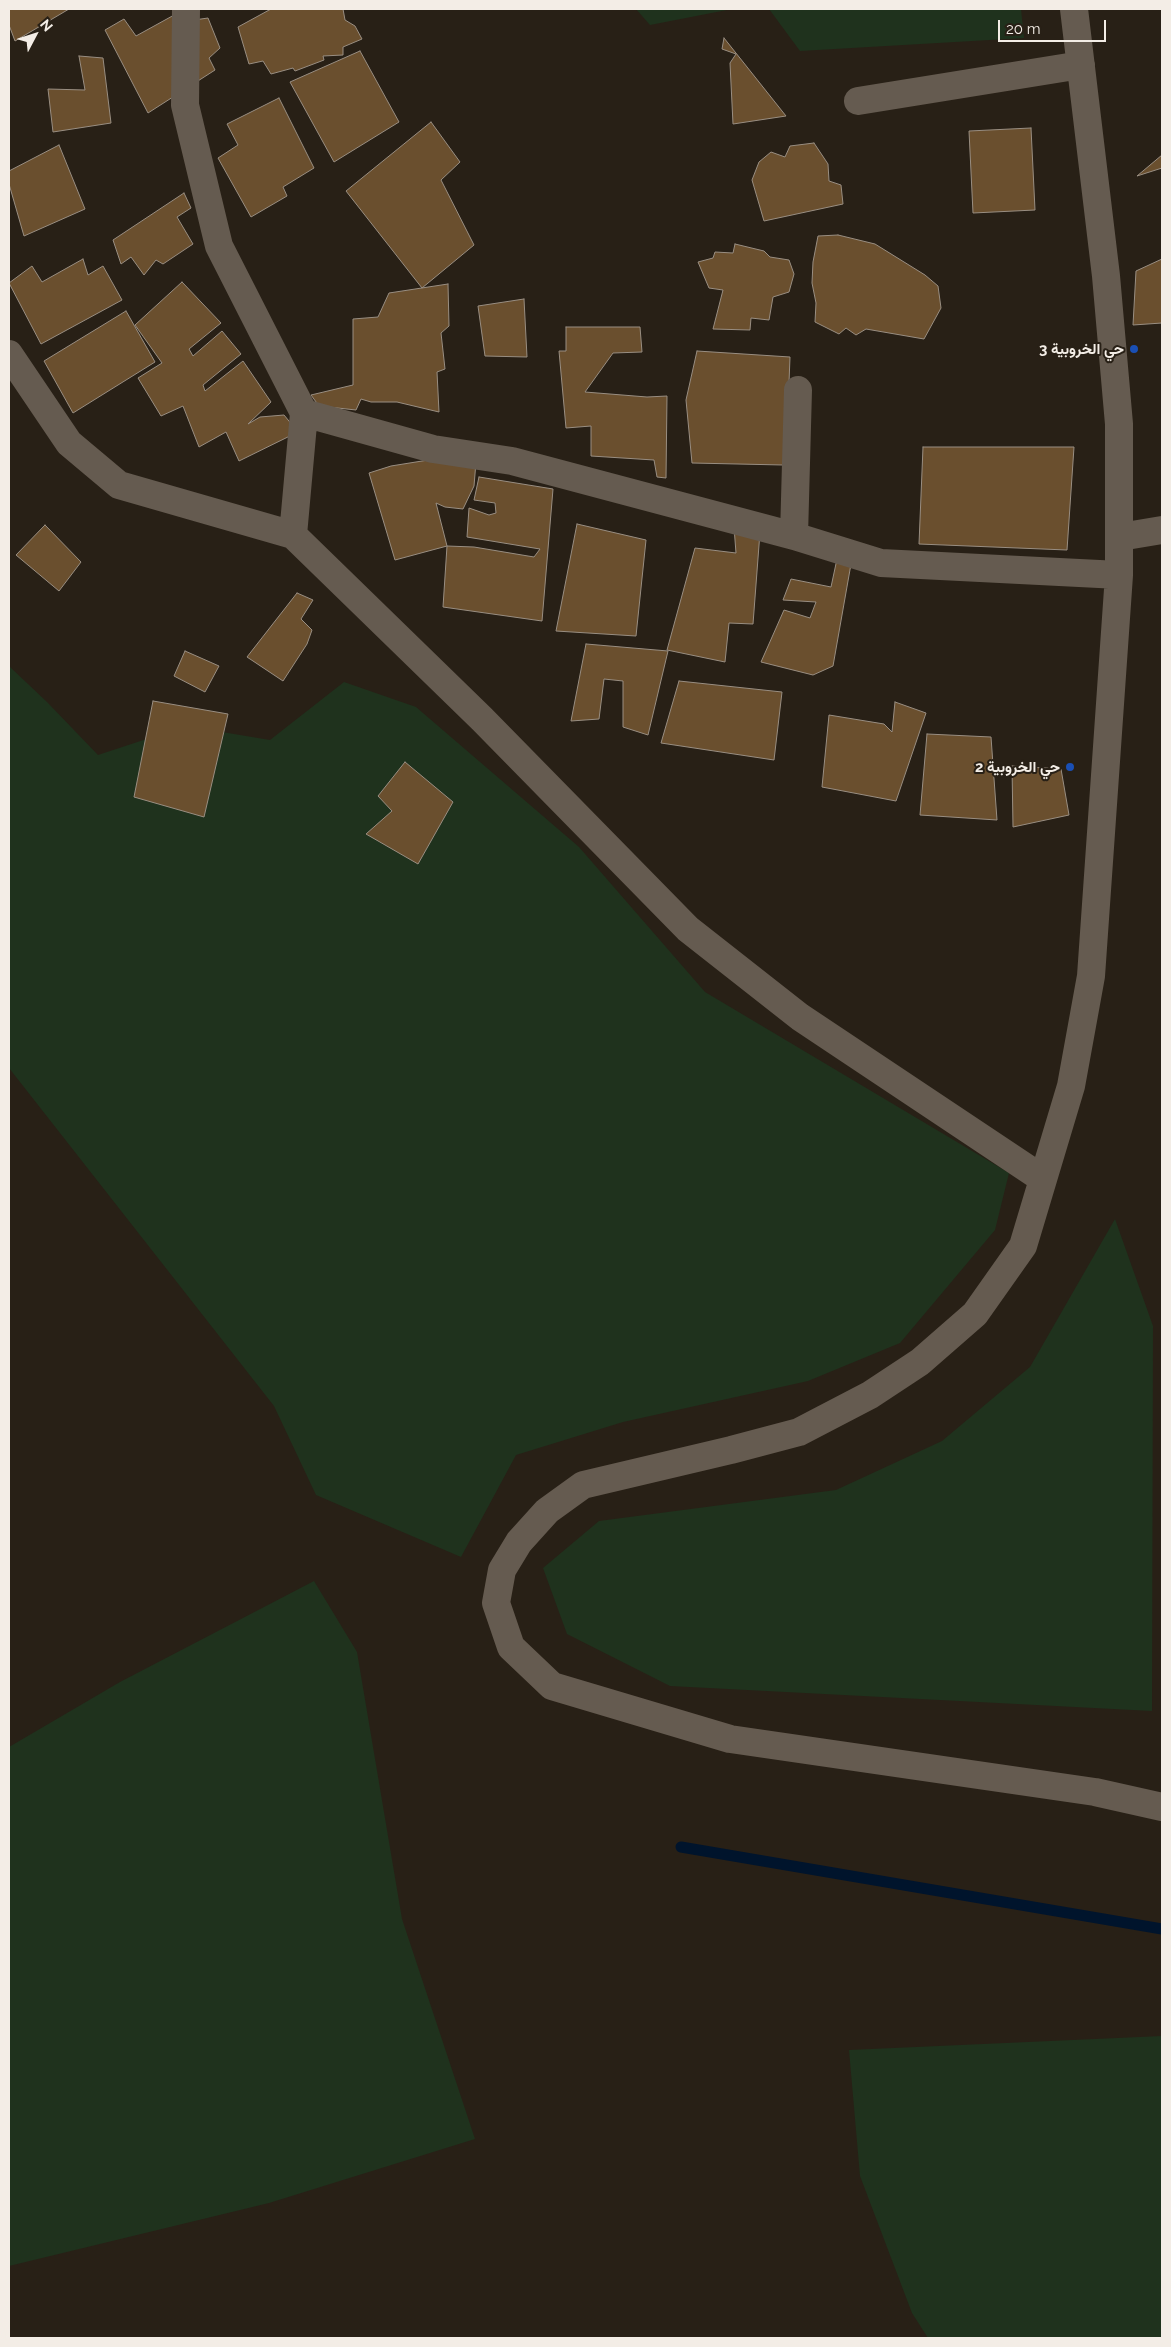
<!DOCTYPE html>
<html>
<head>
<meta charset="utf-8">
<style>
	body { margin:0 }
	#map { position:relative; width:1171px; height:2347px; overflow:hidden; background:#282016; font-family:Raleway,sans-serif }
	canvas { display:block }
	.frame { position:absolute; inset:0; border:10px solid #f3ede6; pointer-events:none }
	.north { position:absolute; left:10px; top:10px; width:50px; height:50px; -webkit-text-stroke:4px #282016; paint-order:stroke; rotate:50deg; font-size:14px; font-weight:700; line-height:20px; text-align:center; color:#f3ede6 }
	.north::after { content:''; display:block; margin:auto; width:18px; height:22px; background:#f3ede6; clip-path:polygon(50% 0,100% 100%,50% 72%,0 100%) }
	.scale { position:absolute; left:998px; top:20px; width:108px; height:22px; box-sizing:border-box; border:2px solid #f3ede6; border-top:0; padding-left:6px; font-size:15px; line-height:18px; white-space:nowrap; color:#f3ede6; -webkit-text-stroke:4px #282016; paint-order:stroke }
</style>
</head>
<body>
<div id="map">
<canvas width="1171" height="2347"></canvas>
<div class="frame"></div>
<div class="north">N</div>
<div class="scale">20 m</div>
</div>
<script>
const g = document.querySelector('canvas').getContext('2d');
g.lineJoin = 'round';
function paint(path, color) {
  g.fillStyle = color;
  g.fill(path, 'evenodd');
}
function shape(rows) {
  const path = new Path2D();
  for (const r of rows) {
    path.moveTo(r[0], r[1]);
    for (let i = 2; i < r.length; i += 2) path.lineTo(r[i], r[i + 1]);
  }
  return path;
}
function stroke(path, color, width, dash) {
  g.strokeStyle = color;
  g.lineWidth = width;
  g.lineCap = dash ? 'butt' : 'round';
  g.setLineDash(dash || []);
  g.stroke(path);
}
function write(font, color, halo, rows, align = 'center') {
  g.font = font + ' Raleway,Vazirmatn,sans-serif';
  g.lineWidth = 4;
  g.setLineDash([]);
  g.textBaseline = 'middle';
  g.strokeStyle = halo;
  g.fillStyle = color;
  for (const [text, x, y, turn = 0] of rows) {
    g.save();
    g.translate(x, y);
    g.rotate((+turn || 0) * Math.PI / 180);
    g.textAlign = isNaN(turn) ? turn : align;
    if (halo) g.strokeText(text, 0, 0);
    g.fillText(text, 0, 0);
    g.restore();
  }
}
paint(shape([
	[636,9,732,9,650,25],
	[769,9,1021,9,1024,38,800,51],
	[9,666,47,702,98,755,186,726,270,740,344,682,416,707,579,847,705,992,1009,1173,995,1230,900,1343,808,1381,623,1422,516,1455,461,1557,316,1495,274,1406,9,1068],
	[1115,1219,1153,1326,1152,1711,670,1686,567,1634,543,1568,599,1521,836,1490,942,1441,1030,1367],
	[314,1581,357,1652,402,1919,475,2139,269,2203,9,2266,9,1747,120,1682],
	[1162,2036,1162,2338,928,2338,912,2313,860,2176,849,2050]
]), '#1f321d');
stroke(shape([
	[681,1847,1162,1929]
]), '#00142c', 11);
const building = shape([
	[9,9,69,9,15,41,9,25,9,9],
	[185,9,194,20,208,18,220,48,209,58,215,70,148,113,105,30,124,19,136,36,185,9],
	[271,9,343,9,345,20,355,26,362,39,343,47,343,55,323,56,324,60,295,71,293,68,271,74,263,61,249,64,238,27,271,9],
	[724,38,786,116,733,124,730,63,736,54,722,49,724,38],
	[360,51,399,122,334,162,290,82,360,51],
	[79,56,103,58,111,123,53,132,48,89,85,90,79,56],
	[279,98,314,168,283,187,287,196,251,217,218,158,238,145,227,124,279,98],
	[431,122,460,162,441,180,474,245,422,288,346,191,431,122],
	[1031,128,1035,210,973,213,969,131,1031,128],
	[814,143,828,164,829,181,841,185,843,204,764,221,752,180,759,162,771,152,785,157,790,146,814,143],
	[59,145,85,209,24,236,9,184,9,171,59,145],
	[1162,155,1162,168,1137,176,1162,155],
	[184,193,191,208,177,217,193,244,163,264,156,260,144,275,131,257,121,264,113,240,184,193],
	[838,235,875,244,925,275,938,286,941,308,924,339,866,329,856,335,846,328,839,334,815,322,816,303,812,283,813,262,818,236,838,235],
	[735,244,764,251,770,257,789,260,794,274,789,292,773,297,769,320,751,318,750,330,713,329,723,290,709,288,698,262,713,258,715,252,733,253,735,244],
	[83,259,88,275,103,266,122,300,41,344,9,283,32,266,42,282,83,259],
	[1162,259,1162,323,1133,325,1136,271,1162,259],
	[182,282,221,323,189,349,193,356,222,331,241,354,203,385,205,391,243,361,271,402,248,424,260,417,284,415,298,432,239,461,226,432,199,447,183,406,161,416,138,378,162,363,135,325,182,282],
	[448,284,449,326,441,333,445,369,437,372,439,412,397,402,371,402,361,399,356,410,319,406,311,395,353,385,353,319,378,317,389,293,448,284],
	[524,299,527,357,485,356,478,306,524,299],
	[126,311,155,362,73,413,44,361,126,311],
	[566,327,640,327,642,352,613,353,585,392,647,397,667,396,666,478,657,477,654,460,591,456,591,426,566,428,559,351,566,351,566,327],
	[697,351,790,357,788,408,783,465,692,463,686,400,697,351],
	[923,447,1074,447,1067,550,919,544,923,447],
	[447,457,476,462,474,486,463,509,445,507,436,503,447,546,395,560,369,473,391,466,447,457],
	[479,477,553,489,542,621,443,607,447,546,474,547,534,557,540,549,467,537,469,508,489,515,496,513,495,503,474,500,479,477],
	[577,524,646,540,636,636,556,631,577,524],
	[45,525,81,562,59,591,16,555,45,525],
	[734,527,760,532,753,624,729,623,725,662,667,650,695,548,736,553,734,527],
	[837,559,851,564,833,666,813,675,761,662,784,610,810,618,816,602,783,600,791,579,831,587,837,559],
	[297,593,313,600,301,619,312,630,307,644,283,681,247,657,297,593],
	[586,644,668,651,648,735,623,727,623,681,604,679,599,719,571,721,586,644],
	[185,651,219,666,205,692,174,676,185,651],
	[679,681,782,692,774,760,661,743,679,681],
	[153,701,228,714,204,817,134,797,153,701],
	[895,702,926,713,896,801,822,787,829,715,884,724,892,732,895,702],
	[927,734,991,737,997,820,920,815,927,734],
	[405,762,453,802,418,864,366,834,392,811,378,796,405,762],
	[1012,766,1061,769,1069,815,1013,827,1012,766]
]);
paint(building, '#6a4f2e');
stroke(building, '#998e82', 1);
stroke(shape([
	[186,9,185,105,219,246,304,413,293,535,482,719,688,929,800,1017,1043,1179],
	[1074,9,1106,276,1119,424,1119,575,1091,976,1071,1086,1023,1246,975,1314,920,1362,870,1395,799,1432,731,1450,583,1485,547,1511,519,1542,502,1570,496,1603,511,1647,552,1686,730,1739,1095,1792,1162,1807],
	[858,101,1081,65],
	[9,354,69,443,119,485,293,535],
	[798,390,794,536,881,563,1119,575],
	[304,413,433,449,512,461,794,536],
	[1120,537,1162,530]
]), '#655b50', 28);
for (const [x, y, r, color] of [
	[1134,349,5,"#1a4fb4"],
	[1070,767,5,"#1a4fb4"]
]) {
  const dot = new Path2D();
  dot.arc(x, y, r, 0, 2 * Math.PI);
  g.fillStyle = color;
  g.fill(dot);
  stroke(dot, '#282016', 2);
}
write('bold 15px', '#f3ede6', '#282016', [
	["حي الخروبية 3",1124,349],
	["حي الخروبية 2",1060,767]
], 'right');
</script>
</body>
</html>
